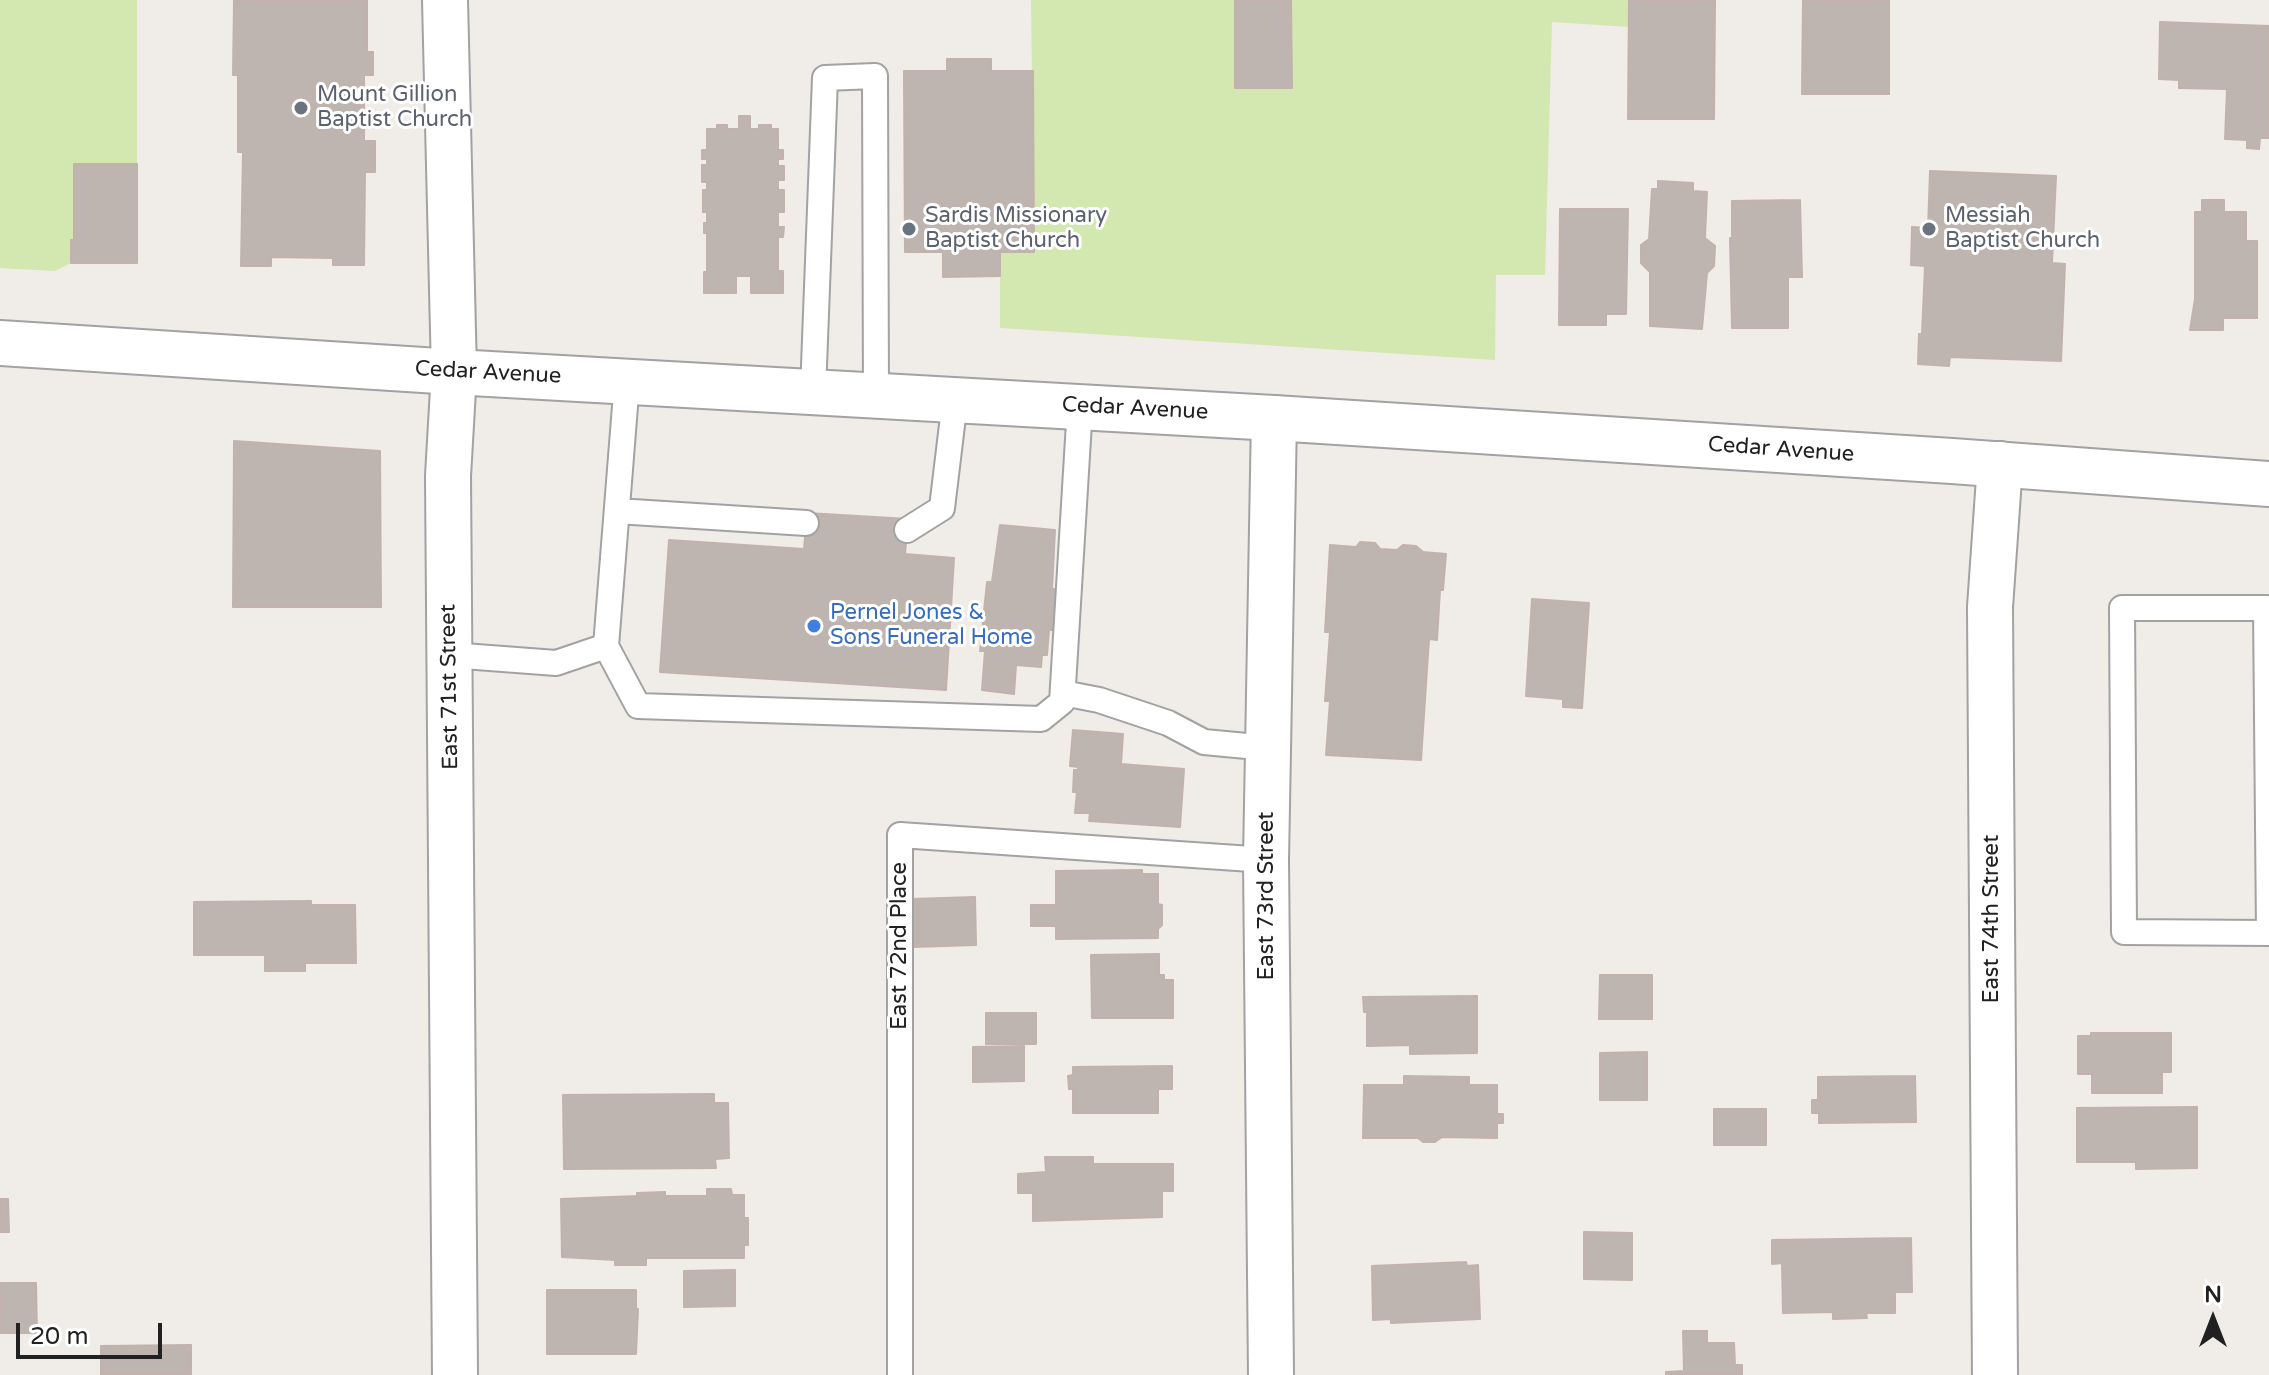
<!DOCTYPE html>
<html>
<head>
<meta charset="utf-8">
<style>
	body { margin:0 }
	#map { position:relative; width:2269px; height:1375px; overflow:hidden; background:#f0ece8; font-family:"Varela Round",sans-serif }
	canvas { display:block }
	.north { position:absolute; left:2173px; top:1279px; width:80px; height:80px; -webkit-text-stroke:6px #fff; paint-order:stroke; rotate:0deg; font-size:22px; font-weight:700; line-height:32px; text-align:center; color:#212121 }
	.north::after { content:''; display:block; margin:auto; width:28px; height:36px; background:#212121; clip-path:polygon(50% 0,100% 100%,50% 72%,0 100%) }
	.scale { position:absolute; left:16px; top:1323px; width:146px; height:36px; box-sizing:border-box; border:4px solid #212121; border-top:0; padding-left:10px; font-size:24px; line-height:28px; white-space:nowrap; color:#212121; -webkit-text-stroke:6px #fff; paint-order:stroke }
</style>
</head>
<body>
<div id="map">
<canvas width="2269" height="1375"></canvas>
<div class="north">N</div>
<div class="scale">20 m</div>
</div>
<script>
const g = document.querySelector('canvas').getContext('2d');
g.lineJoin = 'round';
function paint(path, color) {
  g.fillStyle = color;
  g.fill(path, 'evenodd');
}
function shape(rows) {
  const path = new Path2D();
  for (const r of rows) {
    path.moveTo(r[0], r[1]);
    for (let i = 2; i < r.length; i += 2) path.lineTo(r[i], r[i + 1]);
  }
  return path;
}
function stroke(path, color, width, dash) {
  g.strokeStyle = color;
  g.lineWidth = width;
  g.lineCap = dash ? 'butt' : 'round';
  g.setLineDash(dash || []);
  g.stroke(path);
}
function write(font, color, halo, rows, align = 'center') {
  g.font = font + ' "Varela Round",sans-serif';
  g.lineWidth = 6;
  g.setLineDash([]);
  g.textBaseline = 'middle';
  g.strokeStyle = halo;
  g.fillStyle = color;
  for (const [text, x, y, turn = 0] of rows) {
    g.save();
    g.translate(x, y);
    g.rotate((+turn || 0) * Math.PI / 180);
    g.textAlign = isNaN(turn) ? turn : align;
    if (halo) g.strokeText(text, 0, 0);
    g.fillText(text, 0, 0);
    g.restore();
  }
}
paint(shape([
	[0,0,137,0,137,164,74,164,74,240,71,263,55,271,0,268],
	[1031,0,1235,0,1236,88,1291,87,1291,0,1629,0,1629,27,1552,22,1545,275,1496,275,1495,360,1000,328,1000,252,1034,252]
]), '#d3e7b1');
const building = shape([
	[234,0,367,0,367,52,373,52,373,75,364,75,364,141,375,141,375,172,365,172,364,265,333,265,333,258,271,257,271,266,241,266,243,152,238,152,238,75,233,75,234,0],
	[1235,0,1291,0,1292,88,1235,88,1235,0],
	[1629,0,1715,0,1714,119,1628,119,1629,0],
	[1803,0,1889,0,1889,94,1802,94,1803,0],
	[2160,22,2269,26,2269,138,2260,138,2259,149,2247,148,2247,140,2225,139,2227,89,2179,88,2179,80,2159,79,2160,22],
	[947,59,991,59,991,71,1033,71,1034,252,1000,252,1000,276,943,277,943,252,905,252,904,71,947,71,947,59],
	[739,116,750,116,750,129,759,129,759,125,771,125,771,129,778,129,778,150,783,150,783,159,778,159,778,166,784,166,784,180,778,180,778,190,784,190,784,212,778,212,778,227,784,227,783,237,778,237,778,271,783,271,783,293,751,293,751,276,736,276,736,293,704,293,704,272,707,272,707,233,704,233,704,223,707,223,707,212,703,212,703,190,707,190,707,182,702,182,702,165,707,165,707,159,702,159,702,150,707,150,707,129,717,129,717,125,727,125,727,129,739,129,739,116],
	[74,164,137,164,137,263,71,263,71,240,74,240,74,164],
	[1930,171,2056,176,2052,263,2065,264,2061,361,1950,357,1949,366,1918,364,1919,334,1922,334,1925,266,1911,265,1912,227,1928,228,1930,171],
	[1658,181,1693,183,1693,191,1707,192,1705,238,1715,246,1714,266,1707,273,1702,329,1650,326,1650,272,1641,263,1641,245,1649,239,1652,189,1658,189,1658,181],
	[1800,200,1802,277,1788,277,1788,328,1732,328,1730,238,1732,238,1732,201,1800,200],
	[2202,200,2224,200,2224,212,2246,212,2246,241,2257,241,2257,318,2223,318,2223,330,2190,330,2195,299,2195,212,2202,212,2202,200],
	[1560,209,1628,209,1626,314,1606,314,1606,325,1559,325,1560,209],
	[234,441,380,451,381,607,233,607,234,441],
	[807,513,908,519,905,554,954,558,946,690,660,672,669,540,804,549,807,513],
	[1000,525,1055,530,1052,589,1059,589,1055,630,1049,630,1047,655,1042,655,1041,667,1016,665,1014,694,982,690,985,651,980,651,987,582,992,582,1000,525],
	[1360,542,1375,543,1380,549,1397,550,1403,545,1416,546,1423,552,1446,554,1443,590,1440,590,1437,640,1429,639,1421,760,1326,755,1330,701,1325,701,1330,632,1325,632,1330,545,1356,547,1360,542],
	[1532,599,1589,603,1582,708,1563,707,1563,699,1526,696,1532,599],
	[1073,730,1123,734,1121,764,1184,769,1180,827,1089,821,1090,813,1075,813,1077,792,1073,792,1074,770,1078,770,1078,767,1070,766,1073,730],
	[1142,870,1142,874,1158,874,1158,904,1162,905,1162,925,1158,929,1158,938,1056,939,1056,926,1031,926,1031,905,1056,905,1056,871,1142,870],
	[975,897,976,945,913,947,911,899,975,897],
	[311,901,311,905,355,905,356,963,305,963,305,971,265,971,265,955,194,955,194,902,311,901],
	[1159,954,1159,975,1164,975,1164,980,1173,980,1173,1018,1092,1018,1091,955,1159,954],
	[1600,975,1652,975,1652,1019,1599,1019,1600,975],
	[1477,996,1477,1053,1410,1054,1410,1045,1367,1046,1367,1012,1364,1012,1363,997,1477,996],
	[986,1013,1036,1013,1036,1044,986,1044,986,1013],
	[2091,1033,2171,1033,2171,1072,2162,1072,2162,1093,2092,1093,2092,1074,2078,1074,2078,1036,2091,1036,2091,1033],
	[1024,1046,1024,1081,973,1082,973,1047,1024,1046],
	[1647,1052,1647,1100,1600,1100,1600,1053,1647,1052],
	[1172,1066,1172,1089,1158,1089,1158,1113,1073,1113,1073,1089,1069,1089,1068,1076,1073,1075,1073,1067,1172,1066],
	[1404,1076,1469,1077,1469,1085,1497,1085,1497,1114,1503,1114,1503,1123,1497,1123,1497,1138,1442,1137,1435,1142,1423,1142,1418,1138,1363,1138,1364,1085,1404,1085,1404,1076],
	[1915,1076,1916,1122,1819,1123,1819,1113,1812,1113,1812,1100,1818,1100,1818,1077,1915,1076],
	[714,1094,714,1103,728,1103,729,1158,715,1159,716,1168,564,1169,563,1095,714,1094],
	[2197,1107,2197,1168,2136,1169,2136,1162,2077,1162,2077,1108,2197,1107],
	[1714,1109,1766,1109,1766,1145,1714,1145,1714,1109],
	[1045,1157,1093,1157,1093,1164,1173,1164,1173,1191,1162,1191,1162,1217,1033,1221,1033,1193,1018,1193,1018,1174,1046,1172,1045,1157],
	[707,1189,731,1189,732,1195,744,1195,744,1218,748,1218,748,1245,744,1245,744,1258,646,1258,646,1265,615,1265,615,1260,562,1257,561,1199,637,1196,637,1193,665,1192,665,1196,707,1196,707,1189],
	[0,1199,8,1199,9,1232,0,1232,0,1199],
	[1584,1232,1632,1233,1632,1280,1584,1279,1584,1232],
	[1911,1238,1912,1292,1895,1292,1895,1313,1866,1313,1867,1318,1833,1319,1833,1312,1783,1313,1782,1263,1772,1264,1772,1240,1911,1238],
	[1466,1262,1467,1266,1478,1265,1480,1319,1391,1323,1391,1319,1373,1320,1372,1266,1466,1262],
	[735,1270,735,1306,684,1307,684,1271,735,1270],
	[0,1283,36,1283,37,1333,0,1333,0,1283],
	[547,1290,636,1290,636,1309,638,1309,636,1354,547,1354,547,1290],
	[1683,1331,1707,1331,1707,1343,1734,1343,1735,1365,1742,1365,1742,1375,1666,1375,1666,1372,1684,1371,1683,1331],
	[191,1345,191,1375,101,1375,101,1346,191,1345]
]);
paint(building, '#beb5b1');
stroke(building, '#c2b2ab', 2);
const service = shape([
	[627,381,606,646,638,706,1041,719,1062,702,1080,406],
	[813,392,825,78,875,76,876,396],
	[617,511,806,523],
	[907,530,942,508,955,400],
	[2122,608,2266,608,2269,933,2124,932,2122,608],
	[450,655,556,663,606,646],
	[1063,693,1099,700,1168,723,1204,742,1268,748],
	[900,1375,900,835,1266,860]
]);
const minor = shape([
	[1271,1375,1266,860,1274,418],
	[1995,1375,1990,607,2000,464]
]);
const tertiary = shape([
	[445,0,454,372,448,476,455,1375],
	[0,343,454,372,1274,418,1952,461,2269,484]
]);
stroke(service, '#a2a2a2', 28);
stroke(minor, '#a2a2a2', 48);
stroke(tertiary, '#a2a2a2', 48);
stroke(service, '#fff', 24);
stroke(minor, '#fff', 44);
stroke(tertiary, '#fff', 44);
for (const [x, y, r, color] of [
	[301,108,8,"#6b7280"],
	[909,229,8,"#6b7280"],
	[1929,229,8,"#6b7280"],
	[814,626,8,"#3f7fe0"]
]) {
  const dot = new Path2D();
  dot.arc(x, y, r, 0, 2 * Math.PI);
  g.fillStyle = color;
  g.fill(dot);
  stroke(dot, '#fff', 3);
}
write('22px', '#5b616d', '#fff', [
	["Mount Gillion",317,95],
	["Baptist Church",317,120],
	["Sardis Missionary",925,216],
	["Baptist Church",925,241],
	["Messiah",1945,216],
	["Baptist Church",1945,241]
], 'left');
write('22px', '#212121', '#fff', [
	["Cedar Avenue",488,373,3],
	["Cedar Avenue",1135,409,3],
	["Cedar Avenue",1781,450,4],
	["East 71st Street",450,687,-91],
	["East 73rd Street",1267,896,-90],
	["East 74th Street",1992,919,-90],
	["East 72nd Place",900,946,-90]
]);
write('22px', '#366cbe', '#fff', [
	["Pernel Jones &",830,613],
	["Sons Funeral Home",830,638]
], 'left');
</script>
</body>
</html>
